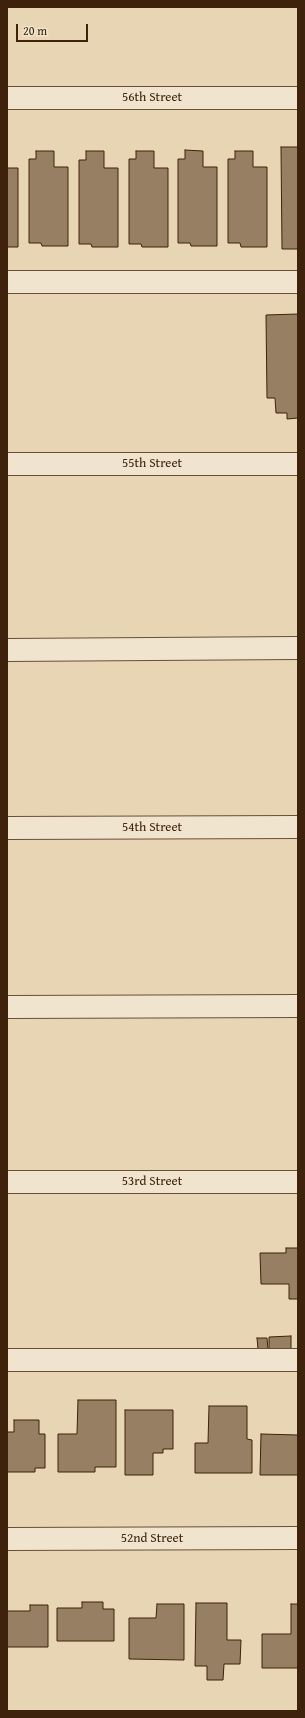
<!DOCTYPE html>
<html>
<head>
<meta charset="utf-8">
<style>
	body { margin:0 }
	#map { position:relative; width:305px; height:1718px; overflow:hidden; background:#e8d5b3; font-family:"Gentium Book Plus",serif }
	canvas { display:block }
	.frame { position:absolute; inset:0; border:8px solid #3e220b; pointer-events:none }
	.scale { position:absolute; left:16px; top:24px; width:72px; height:18px; box-sizing:border-box; border:2px solid #3e220b; border-top:0; padding-left:5px; font-size:12px; line-height:14px; white-space:nowrap; color:#3e220b; -webkit-text-stroke:3px #f0e4ce; paint-order:stroke }
</style>
</head>
<body>
<div id="map">
<canvas width="305" height="1718"></canvas>
<div class="frame"></div>
<div class="scale">20 m</div>
</div>
<script>
const g = document.querySelector('canvas').getContext('2d');
g.lineJoin = 'round';
function paint(path, color) {
  g.fillStyle = color;
  g.fill(path, 'evenodd');
}
function shape(rows) {
  const path = new Path2D();
  for (const r of rows) {
    path.moveTo(r[0], r[1]);
    for (let i = 2; i < r.length; i += 2) path.lineTo(r[i], r[i + 1]);
  }
  return path;
}
function stroke(path, color, width, dash) {
  g.strokeStyle = color;
  g.lineWidth = width;
  g.lineCap = dash ? 'butt' : 'round';
  g.setLineDash(dash || []);
  g.stroke(path);
}
function write(font, color, halo, rows, align = 'center') {
  g.font = font + ' "Gentium Book Plus",serif';
  g.lineWidth = 4;
  g.setLineDash([]);
  g.textBaseline = 'middle';
  g.strokeStyle = halo;
  g.fillStyle = color;
  for (const [text, x, y, turn = 0] of rows) {
    g.save();
    g.translate(x, y);
    g.rotate((+turn || 0) * Math.PI / 180);
    g.textAlign = isNaN(turn) ? turn : align;
    if (halo) g.strokeText(text, 0, 0);
    g.fillText(text, 0, 0);
    g.restore();
  }
}
const building = shape([
	[281,147,298,147,298,249,282,249,281,147],
	[185,150,203,151,203,167,217,167,217,246,191,246,190,243,178,243,178,159,185,159,185,150],
	[36,151,54,151,54,167,68,167,68,246,42,246,41,243,29,243,29,159,36,159,36,151],
	[86,151,104,151,104,168,118,168,118,247,92,247,91,244,79,244,79,160,86,160,86,151],
	[136,151,154,151,154,168,168,168,168,247,142,247,141,244,129,244,129,159,136,159,136,151],
	[235,151,253,151,253,167,267,167,267,247,241,247,240,243,228,243,228,159,235,159,235,151],
	[7,168,18,168,18,247,7,247,7,168],
	[298,314,298,418,287,419,287,413,276,413,275,398,267,398,266,315,298,314],
	[286,1248,298,1248,298,1299,289,1299,289,1284,261,1284,260,1253,286,1253,286,1248],
	[291,1336,291,1350,269,1351,269,1337,291,1336],
	[257,1338,267,1338,268,1349,258,1349,257,1338],
	[78,1400,116,1400,116,1467,95,1467,95,1472,58,1472,58,1434,77,1434,78,1400],
	[209,1406,247,1406,247,1439,252,1440,252,1473,195,1473,195,1443,208,1443,209,1406],
	[125,1410,173,1410,173,1449,163,1449,163,1453,153,1453,153,1475,125,1475,125,1410],
	[14,1420,39,1420,39,1434,45,1434,45,1468,35,1468,35,1472,7,1472,7,1432,14,1432,14,1420],
	[261,1434,298,1435,298,1475,260,1475,261,1434],
	[82,1602,103,1602,103,1609,114,1609,114,1641,57,1641,57,1608,82,1608,82,1602],
	[196,1603,227,1603,227,1640,241,1640,240,1664,224,1664,223,1680,207,1680,207,1666,195,1666,196,1603],
	[157,1604,184,1604,184,1660,129,1659,129,1618,156,1618,157,1604],
	[291,1604,298,1604,298,1668,262,1668,262,1634,291,1634,291,1604],
	[30,1605,48,1605,48,1647,7,1647,7,1611,30,1611,30,1605]
]);
paint(building, '#967f62');
stroke(building, '#3e220b', 1);
const minor = shape([
	[7,98,298,98],
	[7,282,298,282],
	[7,464,298,464],
	[7,650,298,648],
	[7,828,298,827],
	[7,1007,298,1006],
	[7,1182,298,1182],
	[7,1360,298,1360],
	[7,1539,298,1538]
]);
stroke(minor, '#684f35', 24);
stroke(minor, '#f0e4ce', 22);
write('13px', '#3e220b', '#f0e4ce', [
	["56th Street",152,98],
	["55th Street",152,464],
	["54th Street",152,828],
	["53rd Street",152,1182],
	["52nd Street",152,1539]
]);
</script>
</body>
</html>
